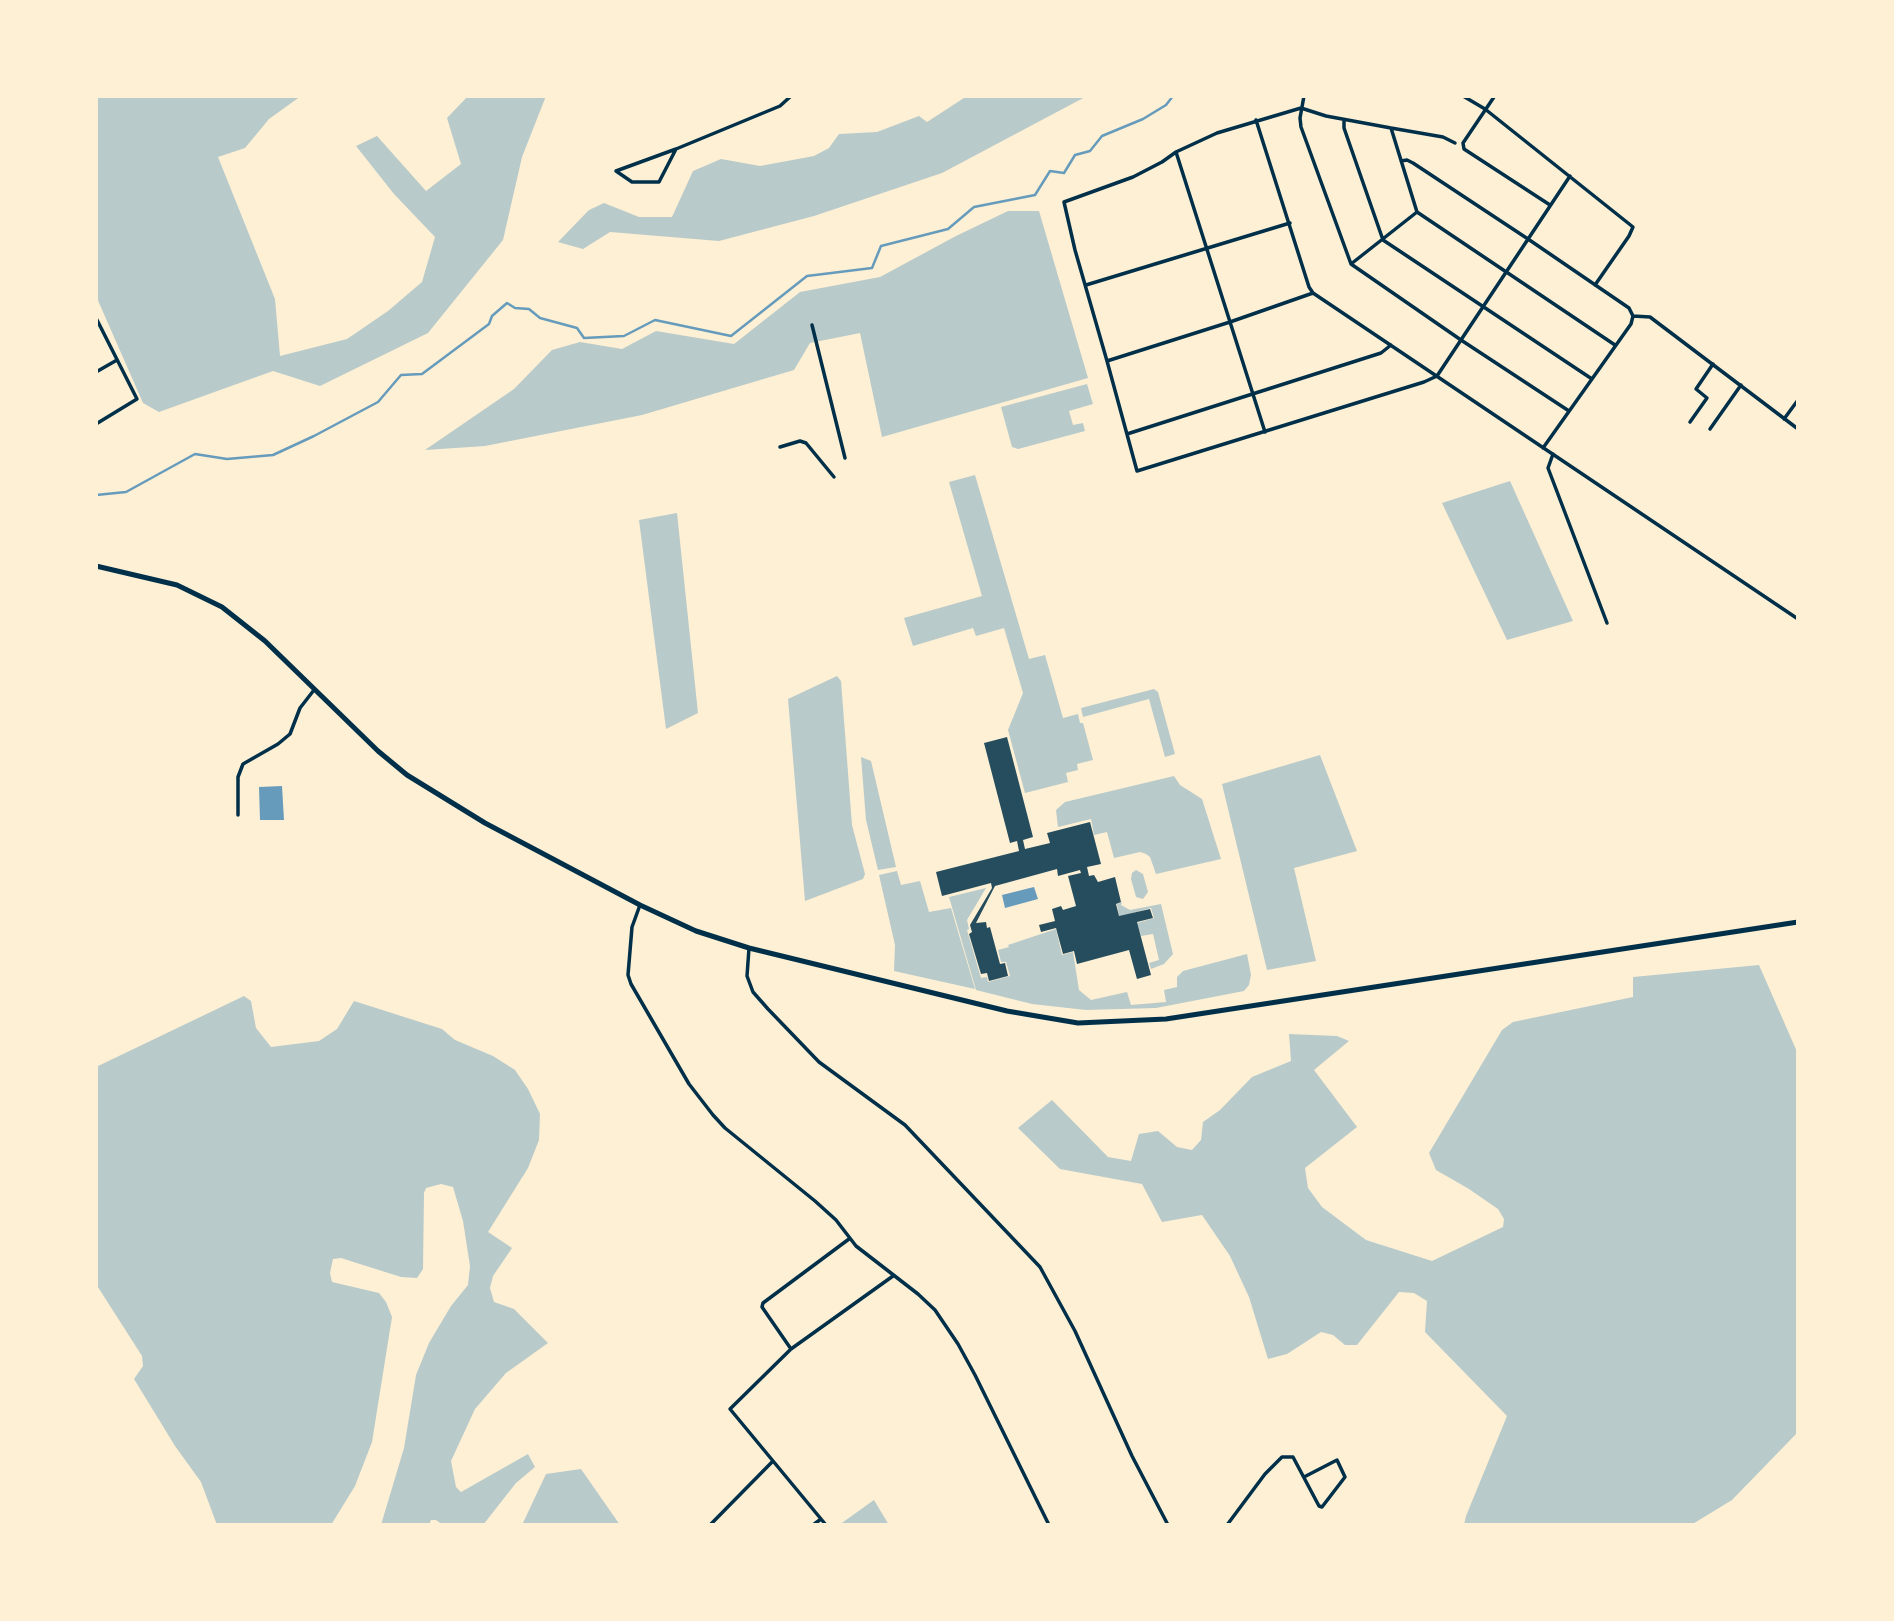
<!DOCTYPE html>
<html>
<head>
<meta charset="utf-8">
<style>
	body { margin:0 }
	#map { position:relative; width:1894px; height:1621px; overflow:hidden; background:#fdf0d5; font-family:"Alegreya Sans",sans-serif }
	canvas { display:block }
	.frame { position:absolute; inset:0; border:98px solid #fdf0d5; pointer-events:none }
</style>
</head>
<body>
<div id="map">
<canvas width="1894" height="1621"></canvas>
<div class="frame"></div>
</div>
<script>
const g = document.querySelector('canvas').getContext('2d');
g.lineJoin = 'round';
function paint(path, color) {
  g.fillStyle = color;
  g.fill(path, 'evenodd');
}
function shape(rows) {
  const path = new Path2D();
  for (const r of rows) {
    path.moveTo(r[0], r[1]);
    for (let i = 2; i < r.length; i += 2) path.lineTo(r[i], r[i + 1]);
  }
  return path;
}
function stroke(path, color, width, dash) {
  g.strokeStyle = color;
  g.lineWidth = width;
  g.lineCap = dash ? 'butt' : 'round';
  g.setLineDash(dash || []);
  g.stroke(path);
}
paint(shape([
	[96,96,301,96,269,119,245,148,218,157,275,299,280,356,347,339,388,311,422,282,435,237,394,194,356,146,377,136,426,191,461,164,447,118,468,96,546,96,522,157,503,240,428,333,320,386,273,371,159,412,143,403,96,296],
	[967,96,1087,96,942,173,814,216,719,241,610,232,583,249,558,242,589,210,604,203,639,217,672,217,693,171,721,159,760,166,814,156,829,148,839,134,877,132,919,116,927,122],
	[1008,211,1039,211,1088,378,882,437,860,333,810,343,794,370,642,415,485,446,425,450,514,389,552,350,580,342,622,349,656,331,734,344,800,292,880,277,956,236],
	[1087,384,1093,404,1069,411,1073,425,1083,423,1085,431,1018,449,1012,447,1001,407],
	[975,475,1029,659,1045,655,1063,718,1078,714,1080,723,1083,723,1093,760,1077,764,1078,770,1066,773,1068,782,1025,793,1008,730,1023,693,1004,628,976,636,973,628,913,646,904,618,982,596,949,482],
	[1510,481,1573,621,1507,640,1442,503],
	[677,513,698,713,666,729,639,520],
	[837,676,841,681,852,825,865,874,863,879,805,901,788,699],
	[1154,689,1158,692,1175,754,1165,757,1149,699,1083,717,1081,708],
	[1320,755,1357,851,1294,868,1316,961,1267,970,1222,784],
	[861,757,871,761,896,867,878,870,866,820],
	[1174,776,1180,785,1202,799,1221,859,1156,874,1150,857,1146,854,1140,852,1114,858,1107,832,1094,835,1091,819,1058,827,1056,810,1065,802],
	[1136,870,1143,874,1148,892,1143,899,1136,897,1131,879,1132,873],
	[897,871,901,885,920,881,929,912,951,908,975,989,894,971,895,945,879,875],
	[986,888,967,920,969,929,967,930,981,978,987,977,988,982,1010,976,1006,962,1001,962,998,950,1009,947,1008,945,1056,929,1062,955,1073,952,1079,990,1091,1000,1127,992,1131,1005,1166,1002,1164,990,1177,987,1177,977,1183,971,1247,954,1251,975,1249,985,1244,991,1156,1008,1086,1010,1032,1004,976,990,949,897],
	[1122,902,1121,905,1130,910,1161,904,1173,954,1164,964,1151,969,1149,963,1159,960,1153,934,1141,936,1137,923,1154,918,1151,908,1119,917,1117,904],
	[1759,965,1798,1054,1798,1432,1732,1500,1691,1525,1464,1525,1466,1516,1507,1416,1425,1332,1427,1301,1414,1293,1399,1292,1357,1345,1345,1345,1333,1335,1321,1332,1287,1354,1268,1359,1249,1297,1230,1256,1202,1215,1162,1222,1142,1184,1060,1169,1018,1128,1052,1100,1108,1157,1131,1161,1139,1134,1158,1131,1177,1147,1192,1150,1201,1140,1203,1122,1220,1110,1252,1077,1291,1061,1289,1034,1337,1036,1349,1041,1314,1070,1357,1127,1305,1168,1308,1188,1322,1207,1366,1240,1432,1261,1503,1227,1504,1219,1498,1209,1469,1189,1436,1170,1429,1153,1502,1030,1513,1022,1633,997,1633,977],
	[244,996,251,1001,256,1028,271,1047,319,1041,337,1029,354,1001,442,1029,455,1040,493,1056,515,1070,528,1089,540,1114,539,1140,528,1168,488,1232,512,1248,493,1276,490,1288,494,1302,514,1309,548,1343,506,1373,475,1409,451,1461,456,1487,461,1492,528,1454,535,1467,516,1483,483,1525,443,1525,436,1520,431,1520,429,1525,381,1525,404,1448,416,1375,429,1343,451,1306,468,1285,470,1266,463,1221,453,1187,441,1184,426,1188,424,1193,423,1269,417,1278,401,1277,341,1258,333,1259,330,1273,332,1282,379,1293,386,1302,392,1317,372,1442,355,1486,331,1525,217,1525,201,1482,175,1446,134,1379,143,1366,142,1356,96,1284,96,1067],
	[581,1469,620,1525,522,1525,546,1474],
	[874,1500,889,1525,839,1525]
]), '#b9caca');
paint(shape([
	[282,786,284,820,260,820,259,787],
	[1034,887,1038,899,1005,908,1002,895]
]), '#669bbc');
stroke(shape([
	[96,495,126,492,195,454,227,459,273,455,314,436,378,402,401,375,422,374,489,324,492,316,507,303,515,308,529,309,540,318,577,328,584,338,624,336,655,320,731,336,807,276,872,268,881,246,948,229,974,207,1035,195,1050,171,1064,173,1075,155,1090,151,1102,136,1143,119,1166,105,1173,96]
]), '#669bbc', 2.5);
paint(shape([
	[1007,737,1033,837,1023,840,1025,849,1050,843,1047,833,1090,822,1101,864,1087,867,1089,876,1094,875,1098,882,1115,877,1121,902,1116,904,1119,916,1150,909,1153,918,1137,922,1151,975,1137,979,1129,950,1077,964,1074,951,1063,954,1056,928,1041,932,1039,925,1055,921,1052,909,1061,906,1063,910,1076,906,1068,876,1081,873,1080,870,1058,876,1057,869,995,886,976,923,986,922,987,928,990,927,1000,964,1005,963,1008,976,989,981,987,973,981,974,969,934,972,932,970,925,992,888,991,883,942,896,936,872,1019,851,1017,841,1010,843,984,743]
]), '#264d5e');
stroke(shape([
	[1304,96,1300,118,1301,127,1351,264,1461,340,1569,411],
	[1463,96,1485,109,1633,227,1629,236,1595,285],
	[1494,97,1463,143,1464,149,1550,205],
	[1256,120,1309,287,1313,293,1798,619],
	[1344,120,1344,128,1383,240,1592,379],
	[1391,128,1443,137,1455,143],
	[676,149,659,182,632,182,616,171,676,149],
	[676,149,780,106,791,96],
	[1176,152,1265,432],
	[1401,161,1407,160,1413,163,1528,239,1629,308,1633,316,1631,324,1543,448],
	[1417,212,1615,345],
	[1086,285,1290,223],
	[1313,293,1230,322,1107,361,1075,250,1064,202,1133,177,1162,162,1176,152,1217,133,1301,108,1326,116,1391,128,1417,212,1351,264],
	[1633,316,1650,317,1798,429],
	[96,318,137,399,96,424],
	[812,325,845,458],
	[1107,361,1137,471,1424,382,1437,376,1570,176],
	[96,372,117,360],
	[1784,419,1798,400],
	[1690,422,1707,398,1696,389,1713,364],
	[1710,429,1741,385],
	[1127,434,1381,353,1391,345],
	[780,447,800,441,806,443,834,477],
	[1553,454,1548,468,1607,623],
	[238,815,238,777,243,764,278,744,290,734,300,708,314,690],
	[640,905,632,927,628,975,631,984,689,1084,713,1115,725,1128,815,1201,836,1220,856,1246,918,1294,935,1310,958,1344,975,1375,1049,1525],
	[749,948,747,976,753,992,768,1009,819,1062,905,1125,1040,1267,1075,1331,1132,1456,1168,1525],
	[791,1349,762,1307,763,1303,849,1239],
	[710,1525,773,1461],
	[813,1525,821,1519],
	[826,1525,730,1409,791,1349,893,1276],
	[1227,1525,1265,1474,1282,1457,1293,1457,1319,1506,1322,1507,1345,1477,1337,1460,1304,1477]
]), '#003049', 3.5);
stroke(shape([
	[96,566,177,585,222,607,265,641,378,751,407,775,485,823,640,905,696,931,749,948,1007,1011,1078,1023,1166,1019,1798,922]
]), '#003049', 5);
</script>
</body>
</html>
